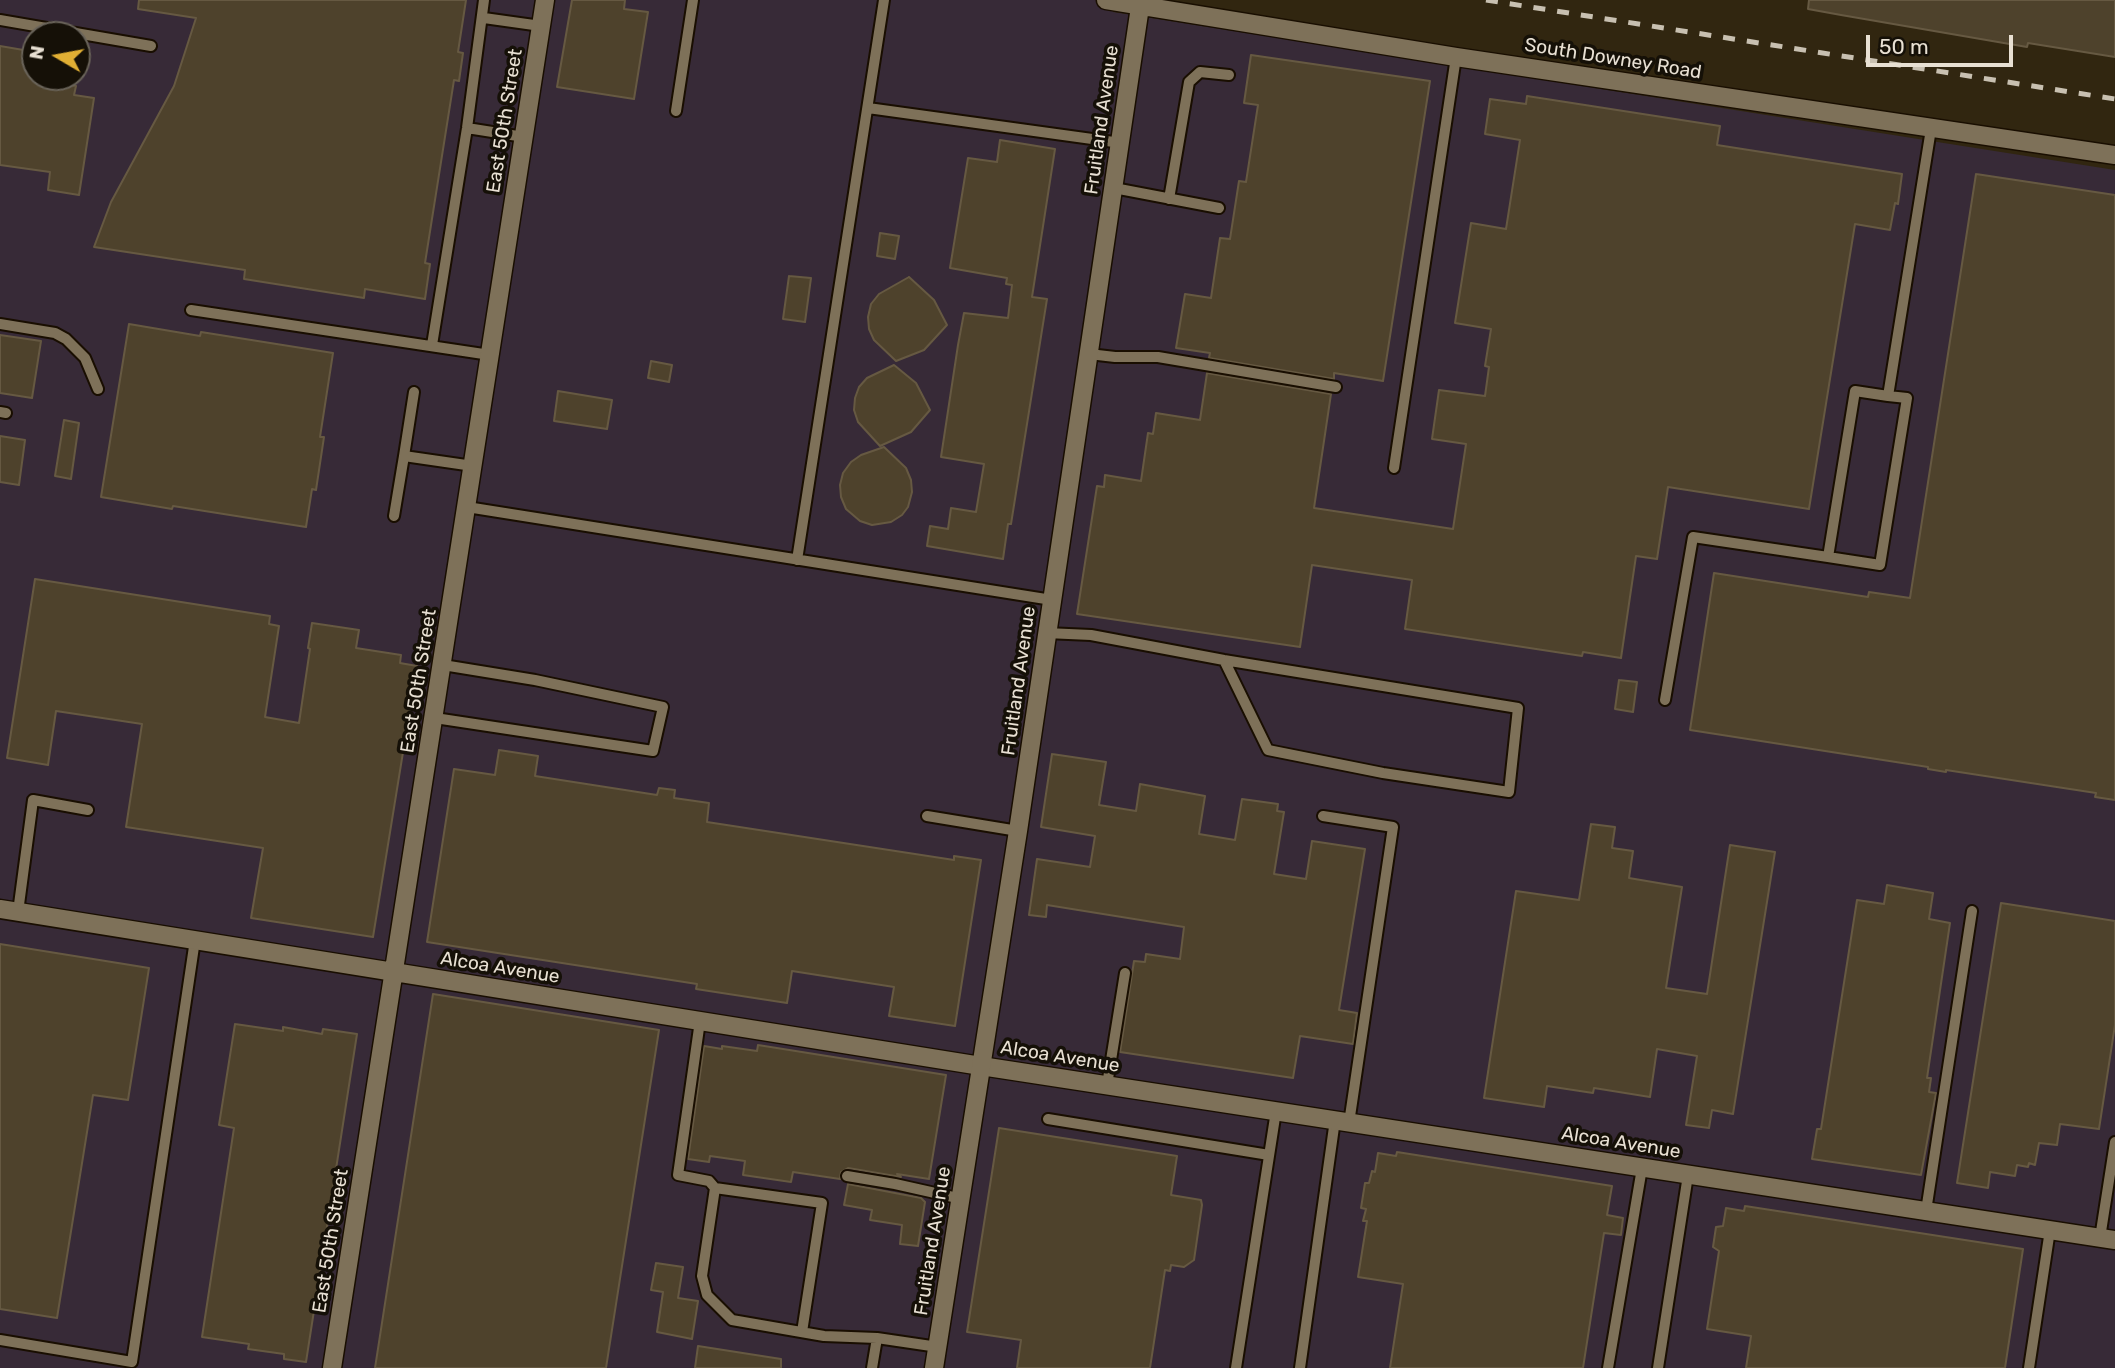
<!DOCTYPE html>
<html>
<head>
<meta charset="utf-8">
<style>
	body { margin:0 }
	#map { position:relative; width:2115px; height:1368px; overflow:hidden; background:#312610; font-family:Rubik,sans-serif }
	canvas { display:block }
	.north { position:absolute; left:21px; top:21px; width:70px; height:70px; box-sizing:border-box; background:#151007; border:2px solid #696359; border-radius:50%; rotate:280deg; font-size:19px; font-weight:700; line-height:28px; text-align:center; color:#e8e0d3 }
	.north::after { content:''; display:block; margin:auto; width:24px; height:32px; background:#e1af34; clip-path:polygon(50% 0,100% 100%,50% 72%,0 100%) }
	.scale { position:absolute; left:1866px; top:35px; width:147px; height:32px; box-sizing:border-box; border:4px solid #e8e0d3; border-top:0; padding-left:9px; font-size:21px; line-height:24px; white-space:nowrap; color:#e8e0d3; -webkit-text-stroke:5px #151007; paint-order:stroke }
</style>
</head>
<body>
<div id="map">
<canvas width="2115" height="1368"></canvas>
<div class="north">N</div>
<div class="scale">50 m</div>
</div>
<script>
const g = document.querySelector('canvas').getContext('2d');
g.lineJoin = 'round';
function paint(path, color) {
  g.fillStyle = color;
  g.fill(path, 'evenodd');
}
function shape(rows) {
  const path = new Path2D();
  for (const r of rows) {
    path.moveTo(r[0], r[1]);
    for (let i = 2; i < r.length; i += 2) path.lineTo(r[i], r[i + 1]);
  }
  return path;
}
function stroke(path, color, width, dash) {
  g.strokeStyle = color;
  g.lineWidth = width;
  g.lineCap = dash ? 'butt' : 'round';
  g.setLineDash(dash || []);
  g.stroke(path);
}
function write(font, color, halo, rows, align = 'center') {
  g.font = font + ' Rubik,sans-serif';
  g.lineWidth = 7;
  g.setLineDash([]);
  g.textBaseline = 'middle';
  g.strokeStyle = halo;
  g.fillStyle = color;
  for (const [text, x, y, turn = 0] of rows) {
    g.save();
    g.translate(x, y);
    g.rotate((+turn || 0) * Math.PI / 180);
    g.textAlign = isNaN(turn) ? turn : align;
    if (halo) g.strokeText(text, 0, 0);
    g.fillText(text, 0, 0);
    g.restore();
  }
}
paint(shape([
	[0,0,1114,0,1113,12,2115,170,2115,1368,0,1368],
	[35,35,77,35,77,77,35,77]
]), '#372a37');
const building = shape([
	[139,0,466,0,458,52,463,53,459,81,454,80,425,263,430,264,425,299,365,289,364,298,244,279,245,270,94,247,111,202,174,86,196,18,138,9,139,0],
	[572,0,625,0,624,9,648,12,634,99,557,87,572,0],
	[1809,0,2115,0,2115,57,2028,43,2027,47,1841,15,1808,9,1809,0],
	[0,46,35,52,35,77,65,77,64,84,76,86,74,95,94,98,79,195,48,190,50,172,0,165,0,46],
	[1251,55,1430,81,1383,381,1334,373,1334,379,1209,358,1210,353,1176,348,1185,294,1211,298,1220,238,1230,239,1239,181,1246,182,1258,105,1244,103,1251,55],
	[1527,96,1720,126,1717,145,1902,174,1898,204,1895,203,1890,230,1855,224,1809,509,1668,487,1657,559,1636,556,1621,658,1583,652,1582,656,1405,629,1412,580,1312,565,1300,647,1077,614,1097,486,1104,487,1105,475,1141,481,1148,433,1153,434,1156,413,1200,420,1207,373,1331,394,1314,508,1453,529,1466,444,1432,439,1439,390,1485,396,1489,367,1485,366,1491,329,1455,323,1471,223,1506,229,1520,140,1485,134,1490,99,1526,104,1527,96],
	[1000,140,1055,149,1032,297,1047,299,1011,524,1008,524,1003,559,927,546,930,526,948,529,951,508,976,512,984,464,941,457,958,345,964,313,1008,318,1012,285,1006,284,1007,278,950,268,968,158,997,162,1000,140],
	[1976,174,2115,195,2115,800,2095,797,2096,793,1946,770,1946,772,1928,769,1928,767,1690,730,1714,573,1868,597,1869,592,1910,598,1976,174],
	[880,233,899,236,895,259,877,256,880,233],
	[789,276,811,278,805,322,783,319,789,276],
	[909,277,934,300,947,325,924,350,896,361,874,340,869,329,868,317,871,304,879,294,909,277],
	[129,324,200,336,201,332,333,353,320,437,324,437,316,490,312,489,306,527,173,506,172,509,101,497,129,324],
	[0,335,41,341,32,398,0,393,0,335],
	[651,361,672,365,669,382,648,378,651,361],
	[894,365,916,383,930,410,911,432,880,446,858,422,854,410,855,398,859,387,867,378,894,365],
	[558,391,612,400,607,429,554,421,558,391],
	[64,420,79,423,71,479,55,476,64,420],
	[0,436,25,440,19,485,0,482,0,436],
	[884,447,906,468,911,480,912,492,908,507,902,515,891,522,872,525,860,521,846,509,841,497,840,485,843,473,851,462,861,455,884,447],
	[35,579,270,616,269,624,279,626,265,717,299,723,310,649,308,648,312,623,359,630,356,648,401,655,400,663,417,666,373,937,251,918,263,848,126,827,142,724,56,711,48,765,7,758,35,579],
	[1619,680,1637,682,1633,712,1615,709,1619,680],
	[499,750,538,756,535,776,657,795,659,788,675,790,674,798,709,803,707,822,954,860,954,856,981,860,955,1026,889,1016,894,987,792,971,787,1003,696,989,697,984,427,942,454,769,495,775,499,750],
	[1052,754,1106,762,1099,805,1136,811,1140,784,1205,796,1199,834,1235,840,1242,799,1278,804,1277,811,1284,812,1274,874,1306,879,1312,841,1365,849,1339,1010,1357,1013,1353,1044,1300,1036,1293,1078,1120,1052,1134,961,1145,962,1146,954,1180,959,1184,927,1047,905,1046,917,1029,915,1037,859,1090,867,1095,836,1041,827,1052,754],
	[1591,824,1615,827,1612,848,1633,851,1629,878,1682,887,1666,988,1707,994,1730,845,1775,852,1733,1114,1712,1110,1709,1128,1686,1125,1697,1056,1657,1049,1650,1097,1594,1088,1593,1093,1547,1086,1544,1107,1484,1098,1516,891,1579,900,1591,824],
	[1887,885,1933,893,1929,919,1950,923,1927,1078,1931,1078,1929,1092,1936,1093,1921,1175,1812,1159,1817,1129,1821,1129,1857,900,1884,904,1887,885],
	[2001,903,2115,921,2115,1025,2099,1129,2060,1124,2057,1145,2039,1143,2035,1165,2029,1163,2028,1167,2017,1165,2015,1176,1990,1172,1988,1188,1957,1183,2001,903],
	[0,944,149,968,128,1100,93,1095,57,1318,0,1309,0,944],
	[433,994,659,1030,606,1368,375,1368,433,994],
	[235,1024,283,1031,283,1027,322,1034,323,1029,357,1034,306,1362,284,1359,284,1354,248,1349,249,1344,202,1337,234,1128,219,1125,235,1024],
	[758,1045,946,1075,929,1179,897,1174,901,1177,848,1168,841,1172,840,1179,793,1172,791,1182,743,1175,745,1161,710,1156,709,1162,688,1159,704,1046,722,1049,722,1046,757,1051,758,1045],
	[999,1128,1177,1156,1171,1195,1201,1200,1202,1205,1194,1260,1184,1267,1171,1265,1170,1271,1165,1270,1150,1368,1017,1368,1021,1340,967,1332,999,1128],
	[1397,1152,1612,1186,1607,1215,1623,1218,1621,1235,1604,1233,1583,1368,1390,1368,1403,1284,1358,1277,1367,1221,1363,1221,1366,1209,1361,1208,1365,1183,1369,1183,1372,1171,1375,1172,1378,1153,1396,1156,1397,1152],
	[848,1184,921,1198,925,1202,918,1246,900,1244,902,1225,870,1220,872,1210,844,1205,848,1184],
	[1745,1206,2023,1249,2005,1368,1746,1368,1751,1336,1707,1329,1719,1251,1713,1247,1716,1227,1723,1226,1726,1208,1744,1211,1745,1206],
	[656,1263,683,1267,678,1298,698,1301,692,1339,657,1332,663,1292,651,1290,656,1263],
	[698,1346,781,1359,781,1368,695,1368,698,1346]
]);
paint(building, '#4e422c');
stroke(building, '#665942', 2);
const lane = shape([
	[484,18,541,26],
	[0,20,151,46],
	[868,108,1121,143],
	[676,111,693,0],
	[467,128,524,137],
	[1114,188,1219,208],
	[1169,199,1189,82,1200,72,1229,75],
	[191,310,490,355],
	[0,324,55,333,66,339,85,358,98,389],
	[432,345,467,128,484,0],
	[1089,354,1115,357,1158,357,1336,387],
	[0,412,6,413],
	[404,456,414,392],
	[1394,468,1456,57],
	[467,507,1052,600],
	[394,516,404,456,473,466],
	[1828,557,1880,565,1907,398,1888,396],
	[797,560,884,0],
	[1046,633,1091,635,1224,660,1518,708,1509,792,1383,773,1268,750,1224,660],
	[1665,700,1693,537,1828,557,1855,391,1888,396,1931,129],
	[435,718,653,751,663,707,535,680,443,665],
	[927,816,1018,831],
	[1323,816,1393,827,1349,1123],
	[18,912,33,800,88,810],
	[700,1021,678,1175,709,1181,715,1188,702,1276,707,1295,732,1320,824,1336,877,1338],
	[1107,1085,1125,973],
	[1048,1119,1269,1155],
	[847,1176,895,1184,962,1199],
	[715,1188,822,1203,802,1332],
	[1926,1211,1972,911],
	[2100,1238,2115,1142],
	[0,1340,132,1362,195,940],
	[872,1368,877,1338,938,1347],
	[1236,1368,1276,1111],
	[1300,1368,1335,1120],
	[1608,1368,1642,1168],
	[1658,1368,1688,1175],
	[2029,1368,2050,1230]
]);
const street = shape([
	[0,909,981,1066,2115,1240],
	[332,1368,545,0]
]);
const secondary = shape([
	[1106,0,1456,57,2115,155],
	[934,1368,1018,831,1141,0]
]);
stroke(lane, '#190e00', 14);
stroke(street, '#190e00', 21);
stroke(secondary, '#190e00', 21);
stroke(lane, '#7e7159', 10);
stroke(street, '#7e7159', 18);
stroke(secondary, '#7e7159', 18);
stroke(shape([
	[1486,0,2115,99]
]), '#c8c0b1', 5, [12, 12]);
write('19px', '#e8e0d3', '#151007', [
	["South Downey Road",1613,59,9],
	["Fruitland Avenue",1102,120,-82],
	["East 50th Street",505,121,-81],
	["East 50th Street",419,681,-81],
	["Fruitland Avenue",1019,681,-82],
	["Alcoa Avenue",500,968,9],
	["Alcoa Avenue",1060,1057,9],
	["Alcoa Avenue",1621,1143,9],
	["East 50th Street",331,1241,-81],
	["Fruitland Avenue",933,1241,-81]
]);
</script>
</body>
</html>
